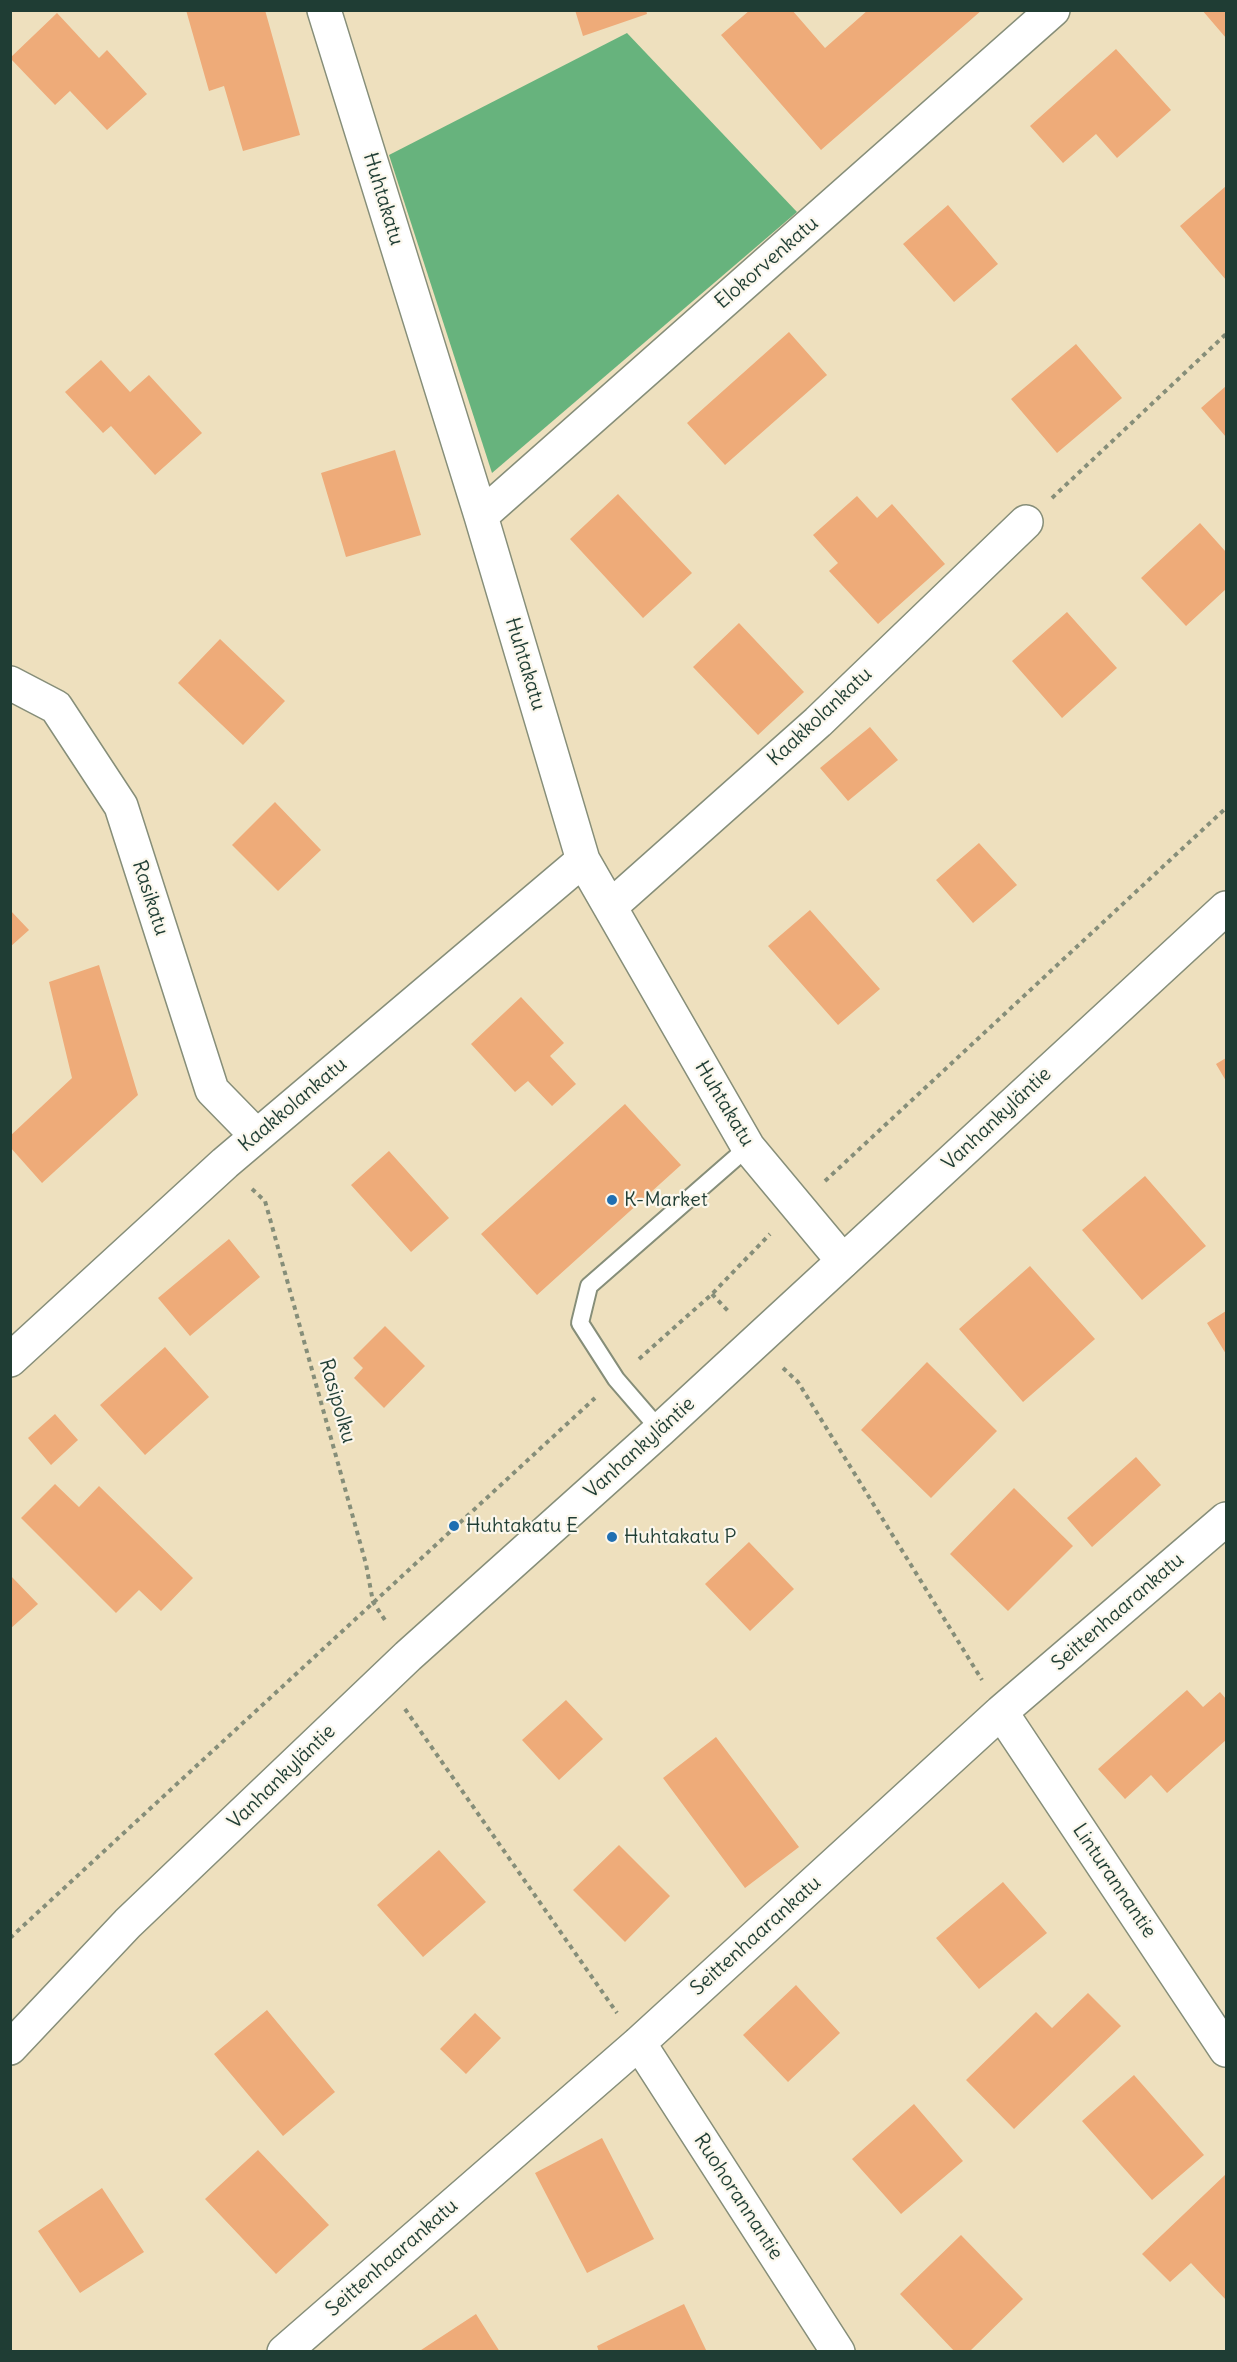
<!DOCTYPE html>
<html>
<head>
<meta charset="utf-8">
<style>
	body { margin:0 }
	#map { position:relative; width:1237px; height:2362px; overflow:hidden; background:#eee0be; font-family:Delius,sans-serif }
	canvas { display:block }
	.frame { position:absolute; inset:0; border:12px solid #1f3d34; pointer-events:none }
</style>
</head>
<body>
<div id="map">
<canvas width="1237" height="2362"></canvas>
<div class="frame"></div>
</div>
<script>
const g = document.querySelector('canvas').getContext('2d');
g.lineJoin = 'round';
function paint(path, color) {
  g.fillStyle = color;
  g.fill(path, 'evenodd');
}
function shape(rows) {
  const path = new Path2D();
  for (const r of rows) {
    path.moveTo(r[0], r[1]);
    for (let i = 2; i < r.length; i += 2) path.lineTo(r[i], r[i + 1]);
  }
  return path;
}
function stroke(path, color, width, dash) {
  g.strokeStyle = color;
  g.lineWidth = width;
  g.lineCap = dash ? 'butt' : 'round';
  g.setLineDash(dash || []);
  g.stroke(path);
}
function write(font, color, halo, rows, align = 'center') {
  g.font = font + ' Delius,sans-serif';
  g.lineWidth = 4.5;
  g.setLineDash([]);
  g.textBaseline = 'middle';
  g.strokeStyle = halo;
  g.fillStyle = color;
  for (const [text, x, y, turn = 0] of rows) {
    g.save();
    g.translate(x, y);
    g.rotate((+turn || 0) * Math.PI / 180);
    g.textAlign = isNaN(turn) ? turn : align;
    if (halo) g.strokeText(text, 0, 0);
    g.fillText(text, 0, 0);
    g.restore();
  }
}
paint(shape([
	[627,33,797,212,492,473,389,155]
]), '#67b37d');
paint(shape([
	[186,10,265,10,300,135,243,151,224,86,209,91],
	[575,10,646,10,647,14,583,36],
	[750,10,792,10,825,48,868,10,982,10,821,150,721,35],
	[1202,10,1226,10,1226,38],
	[57,13,99,58,107,50,147,94,107,130,70,91,55,105,10,58],
	[1116,49,1171,110,1117,158,1096,134,1063,163,1030,126],
	[1226,186,1226,280,1180,226],
	[948,205,998,264,954,302,903,244],
	[789,332,827,375,725,465,687,423],
	[1076,344,1122,398,1057,453,1011,399],
	[101,360,130,392,149,375,202,433,155,475,111,426,103,433,65,392],
	[1226,386,1226,437,1201,408],
	[395,450,421,535,346,557,321,473],
	[618,494,692,573,643,618,570,539],
	[857,496,877,518,892,504,945,564,878,624,829,571,838,563,813,535],
	[1200,523,1226,552,1226,589,1186,626,1141,578],
	[1067,612,1117,668,1062,718,1012,661],
	[739,623,804,692,758,735,693,667],
	[220,639,285,701,243,745,178,683],
	[870,727,898,760,848,801,820,768],
	[275,802,321,850,278,891,232,845],
	[979,843,1017,885,973,923,936,880],
	[10,910,29,930,10,947],
	[810,910,880,989,838,1025,768,946],
	[99,965,138,1095,42,1183,10,1147,10,1136,72,1078,49,982],
	[521,997,564,1043,550,1056,576,1084,552,1106,528,1081,515,1092,471,1044],
	[1226,1058,1226,1081,1216,1064],
	[625,1104,681,1165,537,1295,481,1234],
	[389,1151,449,1218,411,1252,351,1185],
	[1145,1176,1206,1246,1142,1300,1082,1230],
	[229,1239,260,1277,190,1336,158,1298],
	[1030,1266,1095,1339,1023,1402,959,1329],
	[1226,1311,1226,1354,1207,1323],
	[385,1326,425,1366,384,1408,354,1378,363,1368,353,1358],
	[165,1347,209,1397,145,1455,100,1405],
	[927,1362,997,1431,931,1498,861,1430],
	[55,1414,78,1440,51,1465,28,1438],
	[1136,1457,1161,1485,1092,1547,1067,1518],
	[55,1484,79,1507,99,1486,193,1578,161,1611,139,1590,116,1613,21,1518],
	[1014,1488,1073,1546,1008,1611,950,1554],
	[749,1542,794,1589,750,1631,705,1584],
	[10,1575,38,1604,10,1629],
	[1187,1690,1203,1707,1220,1692,1226,1699,1226,1740,1167,1793,1151,1775,1125,1799,1098,1769],
	[566,1700,603,1739,559,1780,522,1740],
	[716,1737,799,1847,745,1888,663,1778],
	[619,1845,670,1896,625,1942,573,1890],
	[439,1850,486,1902,423,1957,377,1905],
	[1003,1882,1047,1933,979,1989,936,1938],
	[796,1985,840,2033,788,2082,743,2035],
	[1088,1993,1121,2026,1014,2129,966,2080,1036,2012,1052,2028],
	[267,2010,335,2092,283,2136,214,2054],
	[475,2013,501,2038,466,2074,440,2049],
	[1134,2075,1204,2155,1152,2200,1082,2121],
	[914,2104,963,2161,901,2214,852,2159],
	[602,2138,654,2239,587,2273,535,2173],
	[258,2150,329,2225,276,2274,205,2199],
	[1226,2174,1226,2300,1191,2263,1170,2282,1142,2254],
	[102,2188,144,2252,80,2293,38,2231],
	[961,2235,1023,2299,969,2352,955,2352,900,2294],
	[684,2304,707,2352,599,2352,597,2346],
	[476,2314,500,2352,418,2352]
]), '#eeab79');
const lane = shape([
	[660,1430,616,1379,580,1323,589,1286,748,1147]
]);
const street = shape([
	[324,10,481,516,583,860,748,1147,843,1261],
	[481,516,1053,10],
	[10,683,56,707,121,806,212,1090,256,1135],
	[610,907,818,722,1026,522],
	[10,1360,225,1163,583,860],
	[1001,1712,1226,2050],
	[639,2043,838,2352],
	[284,2352,639,2043,1001,1712,1226,1519]
]);
const secondary = shape([
	[10,2048,128,1923,408,1656,660,1430,1226,908]
]);
stroke(lane, '#868e79', 20);
stroke(street, '#868e79', 36);
stroke(secondary, '#868e79', 36);
stroke(shape([
	[1052,498,1226,334],
	[825,1181,1226,808],
	[252,1189,265,1201,366,1564,373,1602,387,1623],
	[712,1294,730,1313],
	[639,1359,712,1294,770,1234],
	[783,1368,798,1382,982,1680],
	[405,1709,617,2013],
	[10,1938,595,1398]
]), '#868e79', 4, [4.5, 4.5]);
stroke(lane, '#fff', 16);
stroke(street, '#fff', 33);
stroke(secondary, '#fff', 33);
for (const [x, y, r, color] of [
	[612,1200,6,"#1f6fb2"],
	[454,1526,6,"#1f6fb2"],
	[612,1537,6,"#1f6fb2"]
]) {
  const dot = new Path2D();
  dot.arc(x, y, r, 0, 2 * Math.PI);
  g.fillStyle = color;
  g.fill(dot);
  stroke(dot, '#fbf7ec', 2);
}
write('20px', '#1f3d34', '#fbf7ec', [
	["Huhtakatu",383,199,73],
	["Elokorvenkatu",767,263,-41],
	["Huhtakatu",525,664,73],
	["Kaakkolankatu",820,717,-43],
	["Rasikatu",150,898,72],
	["Huhtakatu",724,1104,59],
	["Kaakkolankatu",293,1105,-40],
	["Vanhankyläntie",997,1119,-43],
	["Rasipolku",337,1401,74],
	["Vanhankyläntie",640,1448,-42],
	["Seittenhaarankatu",1118,1612,-41],
	["Vanhankyläntie",282,1777,-44],
	["Linturannantie",1114,1881,56],
	["Seittenhaarankatu",756,1936,-42],
	["Ruohorannantie",738,2197,57],
	["Seittenhaarankatu",392,2258,-41]
]);
write('20px', '#1f3d34', '#fbf7ec', [
	["K-Market",624,1200],
	["Huhtakatu E",466,1526],
	["Huhtakatu P",624,1537]
], 'left');
</script>
</body>
</html>
